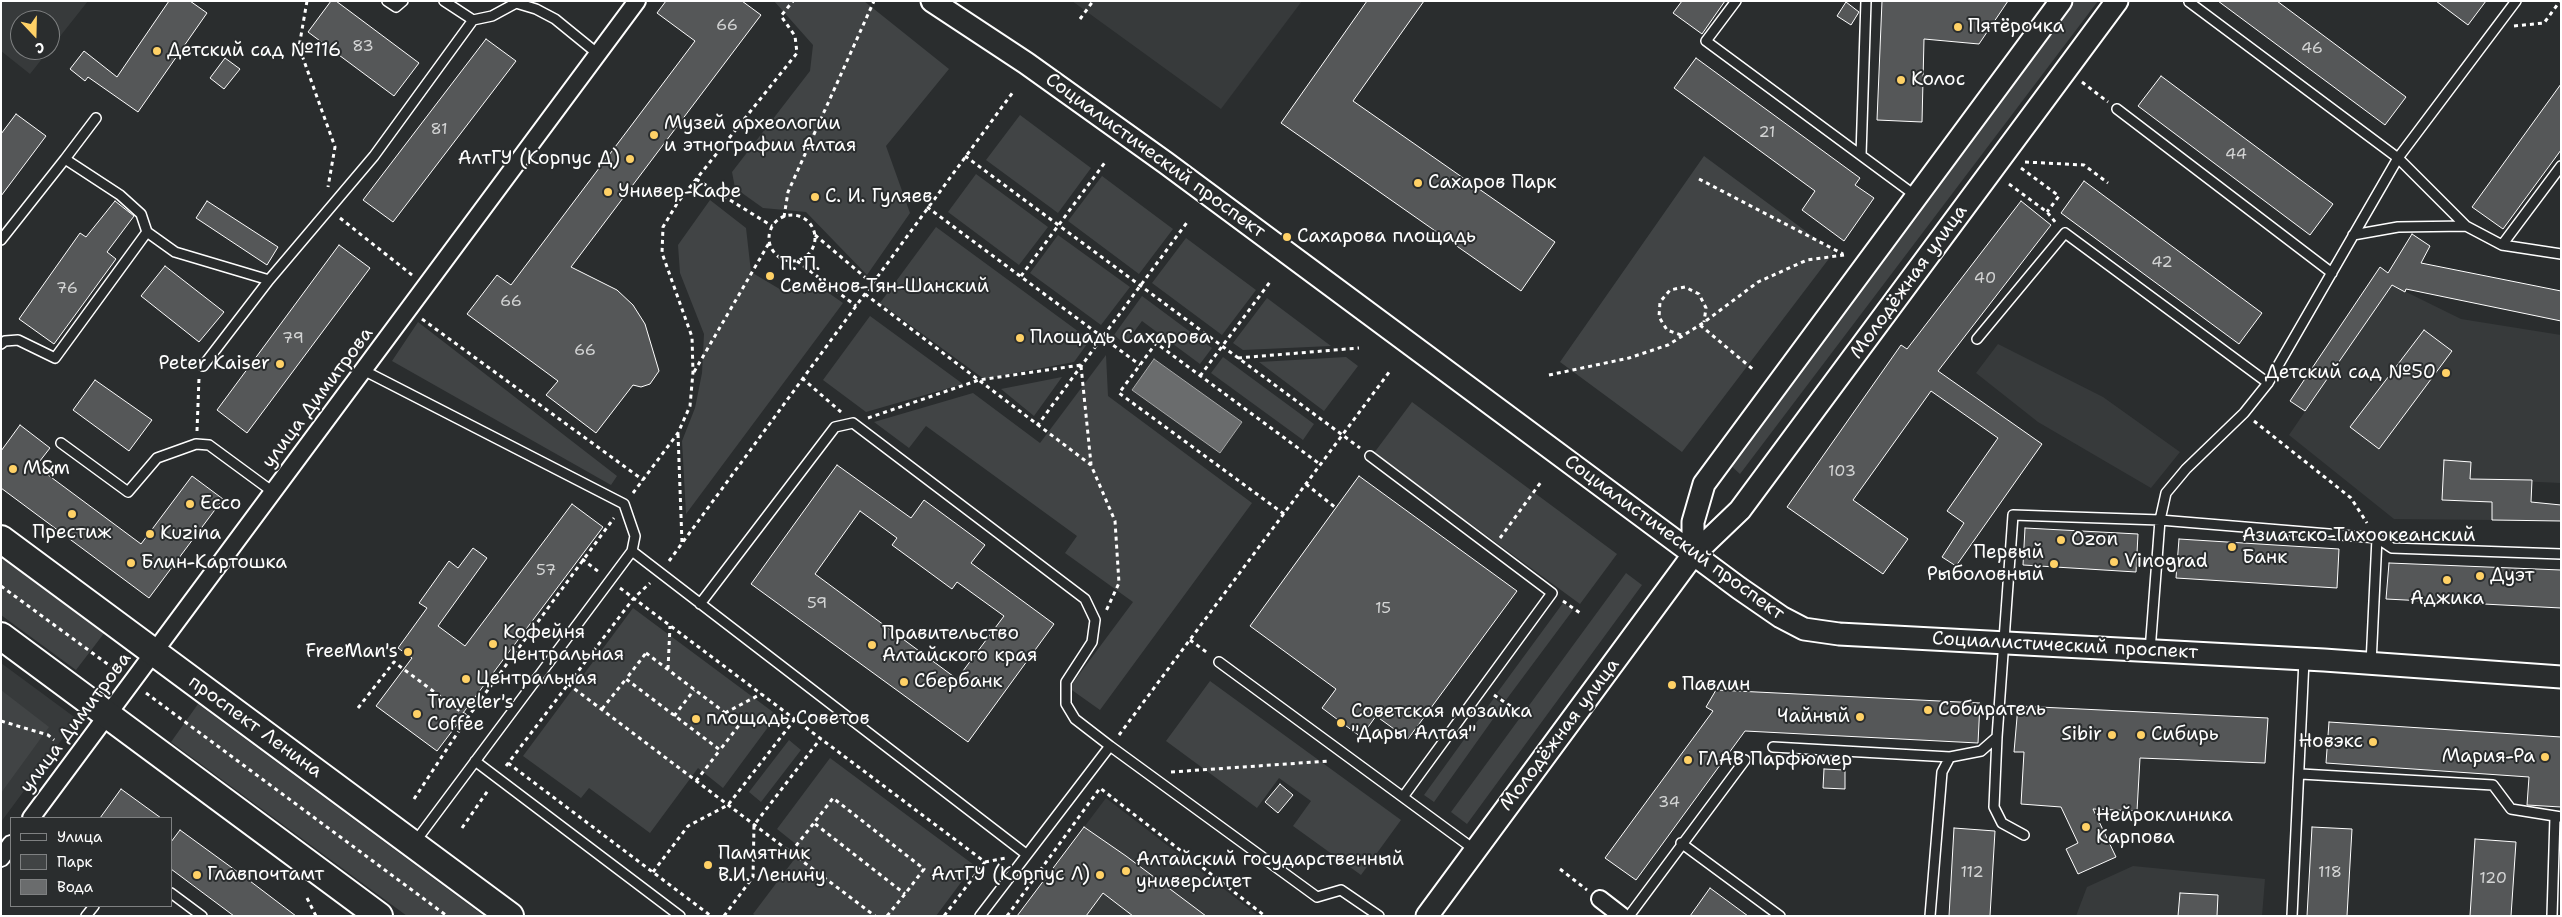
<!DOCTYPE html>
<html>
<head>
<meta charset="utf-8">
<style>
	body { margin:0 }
	#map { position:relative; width:2562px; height:917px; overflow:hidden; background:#2a2d2e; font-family:"Shantell Sans",sans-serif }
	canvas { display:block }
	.frame { position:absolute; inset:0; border:2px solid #fff; pointer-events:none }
	.legend { position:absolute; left:10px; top:817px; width:162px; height:90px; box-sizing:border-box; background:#2a2d2e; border:1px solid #7f8182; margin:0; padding:6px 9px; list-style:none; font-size:15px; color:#fff }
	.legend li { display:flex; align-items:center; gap:10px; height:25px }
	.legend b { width:25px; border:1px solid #7f8182 }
	.north { position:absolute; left:10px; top:10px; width:50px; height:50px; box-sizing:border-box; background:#2a2d2e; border:1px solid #7f8182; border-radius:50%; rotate:159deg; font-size:14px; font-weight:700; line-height:20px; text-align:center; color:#fff }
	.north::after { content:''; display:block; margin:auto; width:18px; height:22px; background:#ffd166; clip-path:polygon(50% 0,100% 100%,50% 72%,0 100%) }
</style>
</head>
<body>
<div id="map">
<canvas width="2562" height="917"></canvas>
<div class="frame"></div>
<ul class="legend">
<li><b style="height:6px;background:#2a2d2e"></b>Улица</li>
<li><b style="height:14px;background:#414445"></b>Парк</li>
<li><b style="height:14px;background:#6a6c6d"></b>Вода</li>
</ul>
<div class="north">С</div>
</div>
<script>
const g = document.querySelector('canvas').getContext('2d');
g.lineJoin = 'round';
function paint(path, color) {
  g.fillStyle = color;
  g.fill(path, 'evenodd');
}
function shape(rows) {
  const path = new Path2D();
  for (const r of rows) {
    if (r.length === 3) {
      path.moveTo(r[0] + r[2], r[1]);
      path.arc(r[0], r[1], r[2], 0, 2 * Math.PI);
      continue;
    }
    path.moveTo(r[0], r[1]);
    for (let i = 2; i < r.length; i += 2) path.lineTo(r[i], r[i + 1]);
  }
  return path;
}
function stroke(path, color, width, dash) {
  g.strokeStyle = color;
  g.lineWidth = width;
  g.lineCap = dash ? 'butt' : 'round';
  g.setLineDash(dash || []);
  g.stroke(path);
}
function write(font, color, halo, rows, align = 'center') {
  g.font = font + ' "Shantell Sans",sans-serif';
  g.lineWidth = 4;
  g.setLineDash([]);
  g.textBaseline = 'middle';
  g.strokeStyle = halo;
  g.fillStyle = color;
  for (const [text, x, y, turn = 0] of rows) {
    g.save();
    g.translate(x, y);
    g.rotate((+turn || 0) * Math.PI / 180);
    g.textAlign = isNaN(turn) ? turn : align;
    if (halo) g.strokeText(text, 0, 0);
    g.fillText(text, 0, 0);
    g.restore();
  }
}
paint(shape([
	[1,1,88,1,50,49,50,20,20,20,20,50,49,50,30,74,1,51],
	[1072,1,1302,1,1221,109],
	[2392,285,2461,319,2561,335,2561,483,2493,480,2492,520,2394,519,2289,435],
	[1998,344,2103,397,2180,452,2151,488,2038,422,1976,373],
	[1,663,77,719,1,822],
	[1106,798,1259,916,1017,916],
	[2133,866,2265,879,2262,916,2076,916,2087,887]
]), '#373a3b');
paint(shape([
	[774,1,864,1,949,69,886,146,910,213,867,275,806,212,763,208,735,188,732,172,810,71,813,45],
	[2074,1,2098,1,1740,474,1729,464],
	[1020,115,1091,168,1058,213,986,160],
	[1704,156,1834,252,1682,452,1560,362],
	[976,174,1048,227,1019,265,948,212],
	[1102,176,1173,229,1139,274,1068,221],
	[710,200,746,228,751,272,783,291,813,282,843,303,686,514,682,441,695,408,702,373,704,334,680,273,678,245],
	[936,227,1090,340,1074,362,984,379,880,303],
	[1058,235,1130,287,1101,325,1030,273],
	[1186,238,1256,290,1222,335,1152,283],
	[1142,296,1212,348,1200,364,1142,321,1125,344,1114,335],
	[1267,298,1331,346,1243,350,1233,343],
	[870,316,963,384,866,412,823,380],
	[418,322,617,476,611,485,392,361],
	[1106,355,1108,396,1252,503,1100,710,1069,688,1133,602,1065,553,1077,536,926,426,909,448,874,422,973,393,1040,443],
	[1223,357,1314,424,1303,440,1211,373],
	[1346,357,1358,366,1324,411,1259,362],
	[1062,377,1034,416,1001,389],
	[1412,402,1617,554,1580,604,1374,453],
	[1,556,105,632,76,670,1,615],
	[1626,573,1642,585,1467,824,1451,812],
	[1563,603,1573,610,1506,700,1497,693],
	[633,608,777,715,723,788,698,768,650,833,589,788,581,798,523,756],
	[1210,681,1401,820,1361,875,1293,826,1311,801,1279,778,1257,808,1166,741],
	[1,690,49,727,1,793],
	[1494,698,1503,705,1434,802,1424,795],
	[198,704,484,916,407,916,171,742],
	[789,740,801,750,761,802,749,792],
	[830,758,974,865,936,916,756,916,753,914,802,849,777,829]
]), '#414445');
const water = shape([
	[1154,359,1242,422,1220,453,1132,390,1154,359]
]);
paint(water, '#6a6c6d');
stroke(water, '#a6a7a7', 1);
const building = shape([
	[169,1,190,1,207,13,138,112,88,77,85,81,70,69,84,51,117,77,169,1],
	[331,1,336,1,419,63,394,96,308,32,331,1],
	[666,1,742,1,761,15,571,267,617,290,633,305,645,324,659,371,650,384,641,387,633,385,596,433,546,395,558,381,467,314,497,275,511,285,695,41,657,13,666,1],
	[1367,1,1424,1,1353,101,1555,242,1521,291,1281,123,1367,1],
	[1682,1,1725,1,1702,34,1673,13,1682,1],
	[1882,1,2008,1,1979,44,1924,39,1922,122,1877,120,1882,1],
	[2218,1,2277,1,2406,97,2385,125,2218,1],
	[2436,1,2486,1,2468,25,2436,1],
	[1846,2,1859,12,1851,25,1837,16,1846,2],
	[486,39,516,61,393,222,363,200,486,39],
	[225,58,240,69,224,89,210,78,225,58],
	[1696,58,1860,178,1855,185,1874,198,1844,241,1802,210,1815,191,1674,88,1696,58],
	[2161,76,2333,204,2310,235,2138,106,2161,76],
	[2561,84,2561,150,2503,229,2472,207,2561,84],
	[16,114,46,136,1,196,1,134,16,114],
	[2084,181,2262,313,2239,344,2061,213,2084,181],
	[115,201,134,216,107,252,116,259,54,344,19,319,80,233,86,237,115,201],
	[207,201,278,247,267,265,196,218,207,201],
	[2021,201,2051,225,1938,371,2042,444,1956,566,1942,557,1964,523,1947,511,1998,438,1931,391,1853,500,1908,539,1883,574,1787,507,1901,345,1907,349,2021,201],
	[2412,234,2430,246,2421,263,2561,291,2561,321,2406,289,2405,292,2392,285,2305,411,2290,401,2380,267,2388,273,2412,234],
	[339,245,370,268,247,433,217,410,339,245],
	[165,266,224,312,199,342,141,296,165,266],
	[2424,330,2452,351,2379,449,2350,427,2424,330],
	[95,380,152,420,129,451,73,410,95,380],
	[20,425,50,448,36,466,141,544,192,476,223,499,149,598,1,488,1,451,20,425],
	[2444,460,2471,462,2470,479,2532,480,2531,502,2561,505,2561,521,2492,520,2492,502,2442,500,2444,460],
	[837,465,911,518,924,500,985,545,971,563,1054,624,968,742,751,584,837,465],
	[860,511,897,538,892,545,952,589,957,582,1004,616,957,679,815,574,860,511],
	[1359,476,1517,591,1408,739,1376,716,1361,737,1322,708,1336,689,1250,626,1359,476],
	[572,504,603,527,457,721,459,722,437,751,376,706,412,658,398,648,427,608,419,603,449,561,458,568,473,548,487,558,438,626,465,646,572,504],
	[2025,528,2138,534,2136,572,2023,565,2025,528],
	[2179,539,2339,549,2337,588,2176,578,2179,539],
	[2389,563,2561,570,2561,608,2386,599,2389,563],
	[1716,690,1980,703,1978,743,1745,731,1636,880,1605,858,1713,711,1706,707,1716,690],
	[2018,706,2268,718,2265,763,2140,758,2137,811,2093,809,2116,857,2078,874,2066,849,2078,843,2061,807,2021,804,2024,752,2014,752,2018,706],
	[2329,722,2561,737,2561,807,2527,805,2529,777,2326,763,2329,722],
	[1824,769,1845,770,1845,789,1823,788,1824,769],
	[1280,784,1293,795,1278,813,1265,802,1280,784],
	[121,789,161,818,100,818,121,789],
	[1084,827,1126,856,1206,916,1133,916,1103,893,1086,916,1017,916,1084,827],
	[2312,827,2352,829,2347,916,2307,916,2312,827],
	[1954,828,1995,831,1990,916,1949,916,1954,828],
	[180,830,246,878,296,916,234,916,171,869,171,842,180,830],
	[2475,839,2516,842,2511,916,2470,916,2475,839],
	[1710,888,1748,916,1690,916,1710,888],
	[2180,893,2218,895,2217,916,2178,916,2180,893]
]);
paint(building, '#555758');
stroke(building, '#fff', 1);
const service = shape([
	[387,1,396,7,403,1],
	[444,1,473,20,492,16,516,3,536,9,555,19,598,54],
	[1736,1,1706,41,1916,196],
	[2189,2,2398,158,2466,226,2502,245,2561,166],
	[2117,109,2332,273],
	[1861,155,1866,1],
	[65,159,96,118],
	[2353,235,2398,227,2466,226],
	[1,240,65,159,120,195,141,214,147,232],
	[2502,245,2561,254],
	[1977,339,2065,233,2268,383],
	[1,344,5,341,18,340,55,358,147,232,175,252,269,280],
	[203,366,269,280,374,156,473,20],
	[363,370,624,504,635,536,632,551,415,842],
	[61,443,128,492,157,458,196,444,209,445,273,492],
	[1370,456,1552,593,1403,797],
	[632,551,1026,854],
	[700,604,835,427,853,423,1085,599,1095,620,1092,642,1066,682,1066,704,1075,719,1110,746],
	[2150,651,2160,520,2166,493,2186,469,2244,413,2268,383,2398,158,2516,1],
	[1219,662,1475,850],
	[2371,664,2377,538],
	[1997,737,1994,807,2002,823,2024,835],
	[1773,747,1950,757],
	[475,761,680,916],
	[2301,774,2493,785,2511,809,2561,817],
	[1681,843,1780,916],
	[171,893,202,916],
	[86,916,94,906],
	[980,916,1110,746,1317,897,1341,890,1379,916],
	[1629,916,1745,760],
	[1930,916,1942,772,1950,757,1981,751,1997,737,2013,515,2160,520,2377,538,2392,548,2561,554],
	[2292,916,2304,660],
	[2552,916,2555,817]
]);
const minor = shape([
	[31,818,637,1],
	[1,858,11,844],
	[1600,899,1622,916]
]);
const tertiary = shape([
	[932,1,1026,63,1166,163,1739,588,1781,617,1804,629,1839,634,2324,660,2561,677],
	[1693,555,1693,522,1704,484,2061,1],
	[1427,916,1693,555,1740,510,2117,1]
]);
const primary = shape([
	[1,539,510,916],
	[1,636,379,916]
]);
stroke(service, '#fff', 12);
stroke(minor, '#fff', 20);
stroke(tertiary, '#fff', 25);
stroke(primary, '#fff', 30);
stroke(shape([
	[307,1,299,47,335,147,328,187],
	[1080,19,1093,1],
	[2514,26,2544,23,2560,1],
	[2082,82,2108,102],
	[965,156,1360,448],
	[2025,162,2084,165,2108,183],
	[2021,168,2059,196,2047,212],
	[696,179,772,226],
	[1699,179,1843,254],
	[2009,184,2047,212,2056,223],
	[927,207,1140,365],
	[792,238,23],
	[784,217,788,192,874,1],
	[340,218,412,275],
	[815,235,873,284],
	[797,261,856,306],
	[1021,276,1106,161],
	[865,294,1091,465,1115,521,1119,583,1106,611],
	[422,319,643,480],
	[1700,325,1755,371],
	[1681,335,1667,330,1659,317,1660,302,1670,290,1685,287,1699,294,1706,308,1704,322],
	[1238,358,1359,348],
	[1081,366,1091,464],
	[694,372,769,243],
	[1549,375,1629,358,1668,345,1703,323,1758,282,1807,260,1844,255],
	[1200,376,1270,282],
	[802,378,841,412],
	[868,418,979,380,1081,365],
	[2254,421,2351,498,2367,523],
	[1037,426,1188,221],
	[197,431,199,378],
	[678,434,682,543],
	[1306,484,1336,508],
	[633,493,678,433,690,406,693,372,692,337,662,253,663,227,678,202,797,53,795,36,781,16,793,1],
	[1284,514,1119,393,1140,365,1156,343,1321,465],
	[1500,538,1541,482],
	[582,559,599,572],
	[669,561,1013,92],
	[1,586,117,671],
	[620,588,985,862,944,916],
	[1563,601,1580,613],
	[1190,640,1209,654],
	[646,653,740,724,720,750,626,679,646,653],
	[668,669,670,626],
	[568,684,875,916],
	[146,693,447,916],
	[1494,695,1512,707],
	[358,708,394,662,468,717],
	[602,709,626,679],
	[725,713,761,694],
	[674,716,694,690],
	[1,721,48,735,54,740],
	[1119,735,1390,371],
	[508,763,711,916],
	[506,766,633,599,650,583],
	[1171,772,1329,761],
	[696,781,720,750],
	[414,799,468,717,614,518],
	[462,828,489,789],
	[791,852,814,823],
	[985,862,1006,858],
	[1560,869,1587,890],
	[653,872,688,826,728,805,795,719],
	[307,898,316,916],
	[724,916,753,877,754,825,821,738],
	[887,916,905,894,924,869,833,798,814,823,905,894],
	[1007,916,1100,788,1265,916]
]), '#fff', 3, [4, 4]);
stroke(service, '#2a2d2e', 9);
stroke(minor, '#2a2d2e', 16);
stroke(tertiary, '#2a2d2e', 21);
stroke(primary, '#2a2d2e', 26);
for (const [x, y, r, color] of [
	[1958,27,5,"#ffd166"],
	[157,51,5,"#ffd166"],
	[1901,80,5,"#ffd166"],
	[654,135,5,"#ffd166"],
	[630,159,5,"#ffd166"],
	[1418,183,5,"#ffd166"],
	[608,192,5,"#ffd166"],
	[815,197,5,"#ffd166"],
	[1287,237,5,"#ffd166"],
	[770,276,5,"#ffd166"],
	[1020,338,5,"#ffd166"],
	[280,364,5,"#ffd166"],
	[2446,373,5,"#ffd166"],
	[13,469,5,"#ffd166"],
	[190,504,5,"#ffd166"],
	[72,514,5,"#ffd166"],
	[150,534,5,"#ffd166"],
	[2061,540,5,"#ffd166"],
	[2232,547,5,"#ffd166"],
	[2114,562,5,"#ffd166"],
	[131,563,5,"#ffd166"],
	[2054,564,5,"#ffd166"],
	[2480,576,5,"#ffd166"],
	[2447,580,5,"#ffd166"],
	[493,644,5,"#ffd166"],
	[872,645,5,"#ffd166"],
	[408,652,5,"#ffd166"],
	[466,679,5,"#ffd166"],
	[904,682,5,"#ffd166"],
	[1672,685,5,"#ffd166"],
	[1928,710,5,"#ffd166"],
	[417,714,5,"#ffd166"],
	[1860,717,5,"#ffd166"],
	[696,719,5,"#ffd166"],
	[1341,723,5,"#ffd166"],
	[2112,735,5,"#ffd166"],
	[2141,735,5,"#ffd166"],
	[2373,742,5,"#ffd166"],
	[2545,757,5,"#ffd166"],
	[1688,760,5,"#ffd166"],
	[2086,827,5,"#ffd166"],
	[708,865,5,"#ffd166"],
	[1126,871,5,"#ffd166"],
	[197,875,5,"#ffd166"],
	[1100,875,5,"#ffd166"]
]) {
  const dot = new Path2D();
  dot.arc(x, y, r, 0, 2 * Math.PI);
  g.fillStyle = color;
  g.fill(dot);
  stroke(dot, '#2a2d2e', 2);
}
write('16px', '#d4d5d5', null, [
	["66",727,26],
	["83",363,47],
	["46",2312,49],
	["81",439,130],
	["21",1767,133],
	["44",2236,155],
	["42",2162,263],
	["40",1985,279],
	["76",67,289],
	["66",511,302],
	["79",293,339],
	["66",585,351],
	["103",1842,472],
	["57",546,571],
	["59",817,604],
	["15",1383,609],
	["34",1669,803],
	["112",1972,873],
	["118",2330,873],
	["120",2493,879]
]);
write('19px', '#fff', '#2a2d2e', [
	["Пятёрочка",1968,27],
	["Детский сад №116",167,51],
	["Колос",1911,80],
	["Музей археологии",664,124],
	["и этнографии Алтая",664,146],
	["АлтГУ (Корпус Д)",620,159,"right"],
	["Сахаров Парк",1428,183],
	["Универ-Кафе",618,192],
	["С. И. Гуляев",825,197],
	["Сахарова площадь",1297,237],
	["П. П.",780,265],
	["Семёнов-Тян-Шанский",780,287],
	["Площадь Сахарова",1030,338],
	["Peter Kaiser",270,364,"right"],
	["Детский сад №50",2436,373,"right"],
	["М&m",23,469],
	["Ecco",200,504],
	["Престиж",72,533,"center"],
	["Kuzina",160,534],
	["Азиатско-Тихоокеанский",2242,536],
	["Банк",2242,558],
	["Ozon",2071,540],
	["Первый",2044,553,"right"],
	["Рыболовный",2044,575,"right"],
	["Vinograd",2124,562],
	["Блин-Картошка",141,563],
	["Дуэт",2490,576],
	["Аджика",2447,599,"center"],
	["Кофейня",503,633],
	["Центральная",503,655],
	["Правительство",882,634],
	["Алтайского края",882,656],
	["FreeMan's",398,652,"right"],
	["Центральная",476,679],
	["Сбербанк",914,682],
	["Павлин",1682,685],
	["Traveler's",427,703],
	["Coffee",427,725],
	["Собиратель",1938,710],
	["Советская мозаика",1351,712],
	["\"Дары Алтая\"",1351,734],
	["Чайный",1850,717,"right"],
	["площадь Советов",706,719],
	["Sibir",2102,735,"right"],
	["Сибирь",2151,735],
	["Новэкс",2363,742,"right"],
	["Мария-Ра",2535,757,"right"],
	["ГЛАВ Парфюмер",1698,760],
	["Нейроклиника",2096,816],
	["Карпова",2096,838],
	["Памятник",718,854],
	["В.И. Ленину",718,876],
	["Алтайский государственный",1136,860],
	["университет",1136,882],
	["Главпочтамт",207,875],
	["АлтГУ (Корпус Л)",1090,875,"right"]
], 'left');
write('19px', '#fff', '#2a2d2e', [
	["Социалистический проспект",1155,156,36],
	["Молодёжная улица",1909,282,-54],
	["улица Димитрова",318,398,-53],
	["Социалистический проспект",1674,538,36],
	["Социалистический проспект",2065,646,3],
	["улица Димитрова",76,723,-53],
	["проспект Ленина",255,727,36],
	["Молодёжная улица",1560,735,-53]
]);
</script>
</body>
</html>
